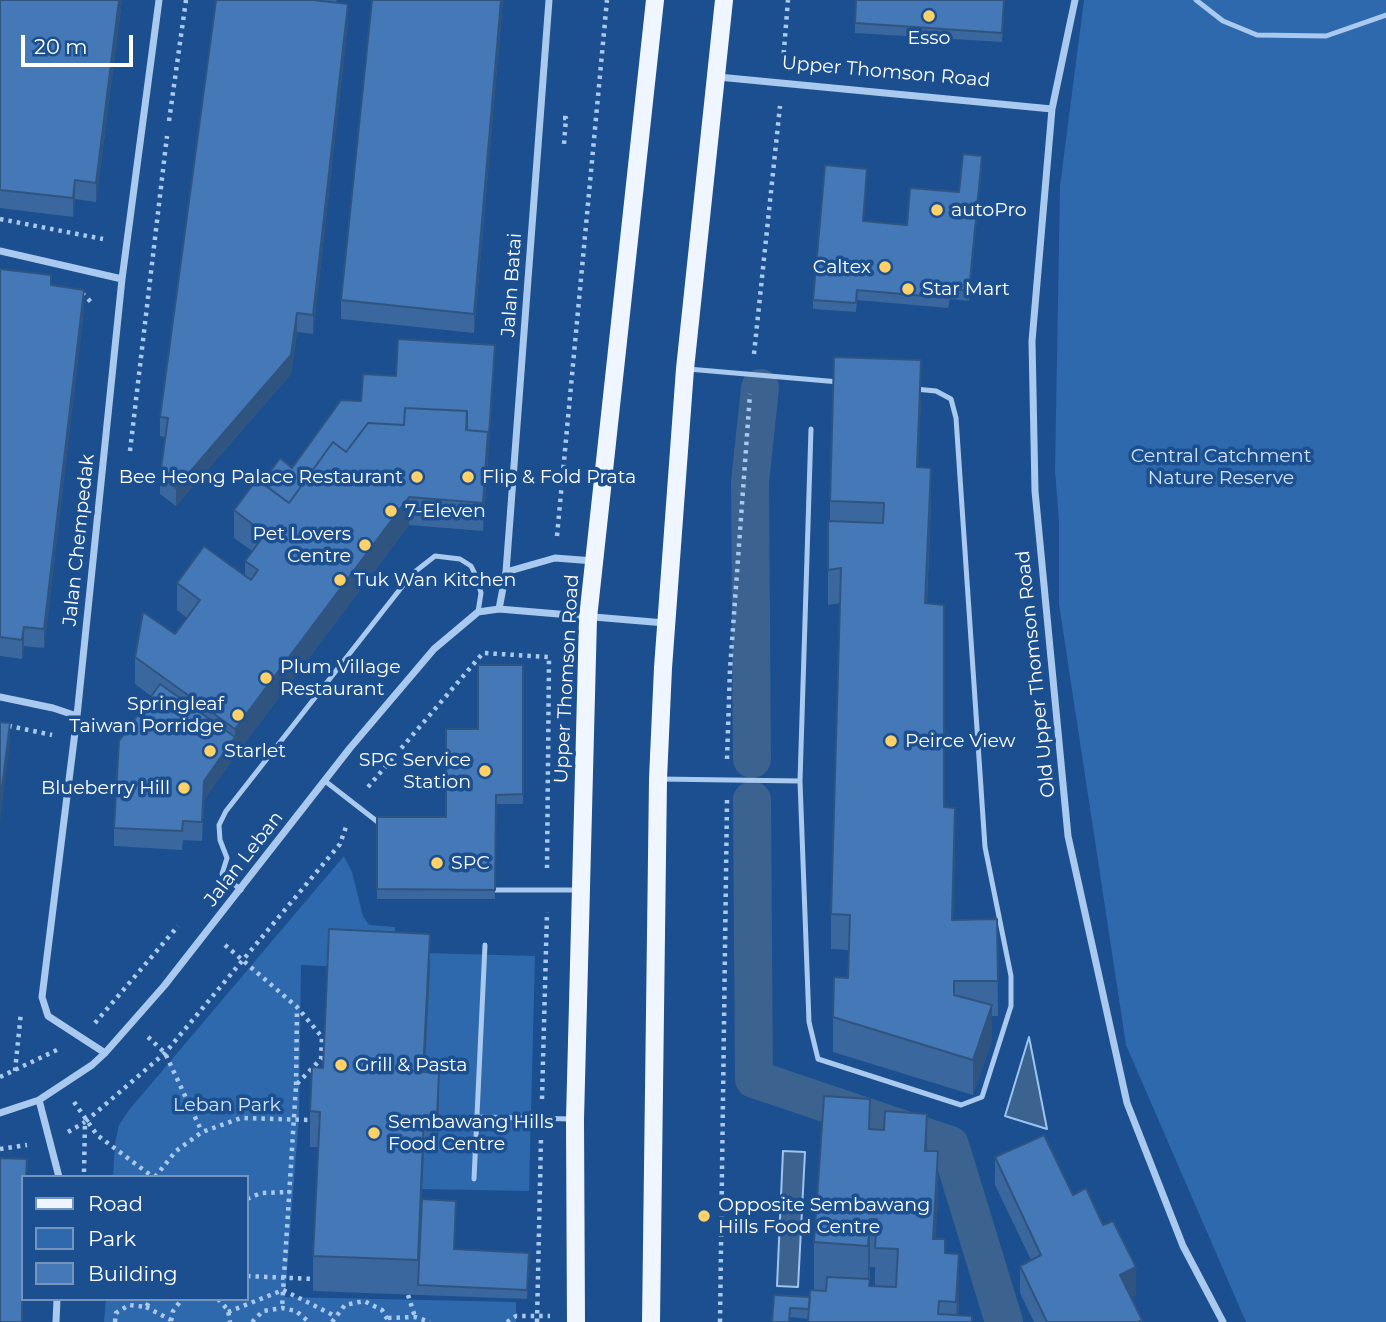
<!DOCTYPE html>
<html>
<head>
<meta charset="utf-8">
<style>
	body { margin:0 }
	#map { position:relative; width:1386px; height:1322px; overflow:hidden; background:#1b4f8f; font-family:Montserrat,sans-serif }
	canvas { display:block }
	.legend { position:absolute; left:21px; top:1175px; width:228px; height:126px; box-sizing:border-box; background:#1b4f8f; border:2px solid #7695bc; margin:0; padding:9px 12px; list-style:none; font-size:21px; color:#fff }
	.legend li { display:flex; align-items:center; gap:14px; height:35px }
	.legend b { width:35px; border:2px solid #7695bc }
	.scale { position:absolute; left:21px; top:35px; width:112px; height:32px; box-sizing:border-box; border:4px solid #fff; border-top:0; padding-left:9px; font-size:21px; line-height:24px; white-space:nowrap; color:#fff; -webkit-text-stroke:5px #1b4f8f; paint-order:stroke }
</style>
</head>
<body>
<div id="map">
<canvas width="1386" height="1322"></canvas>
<ul class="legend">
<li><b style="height:9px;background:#f0f6ff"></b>Road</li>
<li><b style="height:19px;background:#2e69ad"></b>Park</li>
<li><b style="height:19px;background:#4478b7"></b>Building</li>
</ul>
<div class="scale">20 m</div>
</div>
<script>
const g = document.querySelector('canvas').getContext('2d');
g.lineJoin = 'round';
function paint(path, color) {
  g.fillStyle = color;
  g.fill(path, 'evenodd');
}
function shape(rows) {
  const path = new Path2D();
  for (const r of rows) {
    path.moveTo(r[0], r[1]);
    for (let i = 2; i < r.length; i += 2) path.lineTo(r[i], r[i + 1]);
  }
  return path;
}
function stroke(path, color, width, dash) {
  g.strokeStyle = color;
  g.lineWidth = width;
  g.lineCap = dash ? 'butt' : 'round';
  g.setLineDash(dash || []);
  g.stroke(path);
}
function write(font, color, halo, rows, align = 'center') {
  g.font = font + ' Montserrat,sans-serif';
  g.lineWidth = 7;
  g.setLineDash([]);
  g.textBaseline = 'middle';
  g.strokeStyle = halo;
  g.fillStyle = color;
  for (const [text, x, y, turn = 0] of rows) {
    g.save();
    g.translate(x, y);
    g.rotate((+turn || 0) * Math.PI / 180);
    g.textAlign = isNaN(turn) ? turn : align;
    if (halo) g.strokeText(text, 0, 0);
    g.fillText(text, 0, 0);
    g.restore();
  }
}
paint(shape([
	[1084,0,1386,0,1386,1322,1246,1322,1126,1045,1059,604,1059,521,1055,470,1060,186],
	[344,856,352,872,363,916,369,925,395,927,393,969,301,965,299,1116,285,1297,516,1302,516,1322,104,1322,106,1299,247,1299,247,1177,113,1177,115,1143,119,1125,129,1110],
	[424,953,535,956,529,1191,419,1189]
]), '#2e69ad');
const water = shape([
	[1029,1037,1047,1129,1005,1116,1029,1037],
	[783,1151,805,1152,798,1287,777,1286,783,1151]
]);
paint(water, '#3c6290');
stroke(water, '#9cc4f0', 2);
stroke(shape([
	[752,759,750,482,760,388],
	[752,800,754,1079,950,1145,1004,1322]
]), '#3c6290', 38);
stroke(shape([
	[783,62,788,0],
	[563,118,566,118,564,144],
	[169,121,186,0],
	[0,219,103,239],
	[82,293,94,305],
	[754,354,780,106],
	[130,451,167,136],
	[557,536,607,0],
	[0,724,52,735],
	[727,759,730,669,750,394],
	[368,787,483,653,549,657,547,868],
	[225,945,297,1007,322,1037,321,1059,296,1085,282,1308],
	[95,1023,178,926],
	[148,1037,165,1053,202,1132],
	[15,1071,21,1012],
	[0,1077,59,1049],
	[296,1085,297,1009],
	[542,1099,547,912],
	[74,1102,97,1135,153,1177],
	[68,1132,85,1122],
	[0,1149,27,1145],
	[84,1172,85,1122,165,1053,340,844,347,824],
	[155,1177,176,1151,202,1132,241,1118,311,1120],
	[247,1199,261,1193,290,1192],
	[247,1276,313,1279],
	[408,1295,415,1317],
	[218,1299,228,1310,230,1322],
	[146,1307,171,1320],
	[228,1312,283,1290,335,1316],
	[388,1318,415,1317,430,1322],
	[171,1321,173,1311,182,1299],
	[115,1322,116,1313,129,1305,146,1307,151,1299],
	[252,1322,263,1311,282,1308,296,1311,309,1322],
	[332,1322,345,1305,364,1301,382,1310,389,1322],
	[507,1322,516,1316,550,1316],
	[537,1322,541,1139],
	[720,1322,727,800]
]), '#a9c9ee', 4.5, [3.5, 5]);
stroke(shape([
	[1196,0,1223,21,1257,35,1326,36,1386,15],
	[688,369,839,382],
	[811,429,800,781,809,1022,818,1059,961,1105,982,1097,1011,1006,1011,976,985,847,956,418,951,399,936,391,915,389],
	[659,779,800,781],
	[325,781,383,826],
	[241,890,222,874,227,858,220,840,219,825,226,811,412,574,435,556,460,559,471,566,477,578,481,593,478,612],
	[490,890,578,890],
	[477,1117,572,1119],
	[474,1179,485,945]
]), '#a9c9ee', 5);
stroke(shape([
	[1075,0,1052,109,1032,341,1035,491,1068,836,1127,1103,1183,1246,1223,1322],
	[718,77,1052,109],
	[0,251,122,279],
	[506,572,555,558,594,561],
	[499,609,506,572,549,0],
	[0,697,53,708,77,716],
	[105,1053,48,1016,42,997,77,716,122,279,159,0],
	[39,1100,59,1177],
	[0,1113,39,1100,92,1065,105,1053,164,986,350,748,434,649,478,612,499,609,665,623],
	[56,1322,57,1299]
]), '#a9c9ee', 7);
stroke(shape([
	[576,1322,575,1119,588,618,655,0],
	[651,1322,658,779,663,668,685,369,724,0]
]), '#f0f6ff', 18);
paint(shape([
	[0,0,122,0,96,202,75,199,73,217,0,208],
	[216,0,337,0,336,2,348,22,313,334,297,332,291,374,176,506,160,494,160,475,165,437,160,436,160,417],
	[503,0,474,333,341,319,341,300],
	[1004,0,1002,42,855,33,855,23],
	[982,165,969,301,950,299,948,308,857,300,856,312,813,309,813,300,867,179,863,221,907,225,959,192],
	[0,269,51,285,84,308,44,648,24,646,22,659,0,656],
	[495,355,483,531,409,525,235,756,204,800,202,841,183,840,182,850,114,846,114,828,151,696,135,684,135,657,175,634,187,618,177,610,177,583,245,576,245,561,252,551,234,538,234,510,262,483,292,468,361,401,396,376],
	[921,395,918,468,931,503,927,603,944,807,955,844,953,920,997,919,998,1016,992,1016,992,1040,973,1095,833,1052,833,1017,848,978,849,950,831,949,831,914,840,603,828,605,828,521,830,521,830,501],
	[523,665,523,804,496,804,495,899,377,899,377,817,446,817],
	[430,969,425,1072,439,1108,437,1152,424,1151,421,1215,455,1249,529,1262,527,1299,313,1291,313,1256,318,1147,310,1147,310,1111,323,1068],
	[870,1129,927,1151,938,1199,935,1239,945,1253,959,1302,958,1315,808,1319,790,1317,790,1322,772,1322,774,1295,810,1297,814,1290,814,1242],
	[870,1267,875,1267,875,1286,870,1286],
	[995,1157,1073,1195,1136,1295,1131,1297,1142,1322,1034,1322,1020,1293,1020,1266,1031,1260,995,1185]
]), '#3a679d');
paint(shape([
	[119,0,122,0,96,202,96,183],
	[501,0,503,0,474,333,474,314],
	[348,4,348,22,313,334,313,315],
	[982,156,982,165,969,301,969,291],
	[867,169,867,179,863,230,863,221],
	[75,180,75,199,73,217,73,198],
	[84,290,84,308,44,648,44,629],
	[297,313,297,332,291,374,176,506,176,488],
	[495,345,488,459,483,531,483,503],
	[921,360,921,395,917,503,917,467],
	[931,468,931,503,925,638,925,603],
	[409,497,409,525,235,756,235,729],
	[24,627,24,646,22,659,22,640],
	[10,723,10,742,0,822,0,803],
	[235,737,235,756,204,800,202,841,204,781],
	[955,808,955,844,952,956,952,920],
	[430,934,430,969,423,1107,423,1072],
	[992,1005,992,1040,973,1095,973,1060],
	[439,1073,439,1108,437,1152,437,1116],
	[927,1114,927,1162,925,1151],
	[424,1115,424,1151,418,1285,418,1260],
	[938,1151,938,1199,933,1286,933,1239],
	[870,1219,870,1267,868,1293,868,1246],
	[959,1254,959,1302,958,1322,956,1322],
	[1136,1267,1136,1295,1120,1302,1120,1275]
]), '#305480');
const building = shape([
	[0,0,119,0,96,183,75,180,73,198,0,190,0,0],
	[216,0,313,0,348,4,313,315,297,313,291,355,176,488,160,475,168,418,160,417,216,0],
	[372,0,501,0,474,314,341,300,372,0],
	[856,0,1004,0,1002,33,855,23,856,0],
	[963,154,982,156,969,291,950,289,948,298,857,290,856,303,813,300,825,165,867,169,863,221,907,225,910,188,959,192,963,154],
	[0,269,51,275,51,285,84,290,44,629,24,627,22,640,0,637,0,269],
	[398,339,495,345,488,449,488,432,467,430,467,411,405,408,404,425,368,423,346,452,333,442,289,503,262,483,280,458,292,468,341,400,361,401,363,374,396,376,398,339],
	[834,357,921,360,917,467,931,468,925,603,944,605,944,807,955,808,952,920,997,919,998,981,954,981,954,995,992,1005,973,1060,833,1017,834,977,848,978,850,915,831,914,841,568,828,570,828,521,883,523,884,503,830,501,834,357],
	[405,408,467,411,466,430,488,432,483,503,409,497,235,729,135,657,143,612,175,634,200,600,177,583,204,546,251,580,258,570,245,561,265,534,234,510,257,479,289,503,333,442,346,452,368,423,404,425,405,408],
	[478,665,523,665,523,794,496,795,495,890,377,889,377,817,446,817,446,729,478,729,478,665],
	[160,684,235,737,204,781,202,822,183,821,182,831,114,828,119,741,160,684],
	[0,722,10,723,0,803,0,722],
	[329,929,430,934,423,1072,439,1073,437,1116,424,1115,418,1260,313,1256,320,1112,310,1111,312,1067,323,1068,329,929],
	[824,1096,870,1099,869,1129,884,1130,885,1111,927,1114,925,1151,938,1151,933,1239,945,1239,945,1253,959,1254,956,1302,939,1301,938,1314,972,1316,972,1322,808,1322,810,1290,826,1291,827,1277,870,1279,869,1286,896,1287,898,1249,875,1248,877,1219,870,1219,868,1246,814,1242,824,1096],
	[1044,1135,1073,1195,1086,1188,1103,1225,1113,1221,1136,1267,1120,1275,1142,1320,1138,1322,1047,1322,1020,1266,1041,1255,995,1157,1044,1135],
	[0,1158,27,1159,26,1177,23,1177,22,1322,0,1322,0,1158],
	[422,1199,456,1201,454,1249,529,1253,527,1290,418,1285,422,1199],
	[774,1295,810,1297,809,1309,790,1308,789,1322,772,1322,774,1295]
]);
paint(building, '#4478b7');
stroke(building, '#305480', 2);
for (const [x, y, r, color] of [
	[929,16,7,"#ffd166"],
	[937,210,7,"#ffd166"],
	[885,267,7,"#ffd166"],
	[908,289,7,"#ffd166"],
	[417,477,7,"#ffd166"],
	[468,477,7,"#ffd166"],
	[391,511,7,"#ffd166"],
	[365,545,7,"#ffd166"],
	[340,580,7,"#ffd166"],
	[266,678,7,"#ffd166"],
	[238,715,7,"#ffd166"],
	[891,741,7,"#ffd166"],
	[210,751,7,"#ffd166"],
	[485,771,7,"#ffd166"],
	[184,788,7,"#ffd166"],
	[437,863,7,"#ffd166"],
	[341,1065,7,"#ffd166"],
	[374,1133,7,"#ffd166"],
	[704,1216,7,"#ffd166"]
]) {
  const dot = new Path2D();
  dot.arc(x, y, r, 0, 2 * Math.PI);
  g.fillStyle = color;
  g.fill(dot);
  stroke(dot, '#1b4f8f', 2.5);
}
write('19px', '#fff', '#1b4f8f', [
	["Esso",929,38,"center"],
	["autoPro",951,210],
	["Caltex",871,267,"right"],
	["Star Mart",922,289],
	["Bee Heong Palace Restaurant",403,477,"right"],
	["Flip & Fold Prata",482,477],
	["7-Eleven",405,511],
	["Pet Lovers",351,534,"right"],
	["Centre",351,556,"right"],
	["Tuk Wan Kitchen",354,580],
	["Plum Village",280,667],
	["Restaurant",280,689],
	["Springleaf",224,704,"right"],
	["Taiwan Porridge",224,726,"right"],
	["Peirce View",905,741],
	["Starlet",224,751],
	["SPC Service",471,760,"right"],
	["Station",471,782,"right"],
	["Blueberry Hill",170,788,"right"],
	["SPC",451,863],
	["Grill & Pasta",355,1065],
	["Sembawang Hills",388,1122],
	["Food Centre",388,1144],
	["Opposite Sembawang",718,1205],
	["Hills Food Centre",718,1227]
], 'left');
write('19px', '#fff', '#1b4f8f', [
	["Upper Thomson Road",886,72,5],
	["Jalan Batai",512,285,-86],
	["Jalan Chempedak",79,540,-84],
	["Old Upper Thomson Road",1036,674,-96],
	["Upper Thomson Road",567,679,-87],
	["Jalan Leban",244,859,-52]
]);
write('19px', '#cfe3fa', '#1b4f8f', [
	["Central Catchment",1221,456],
	["Nature Reserve",1221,478],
	["Leban Park",227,1105]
]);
</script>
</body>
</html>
